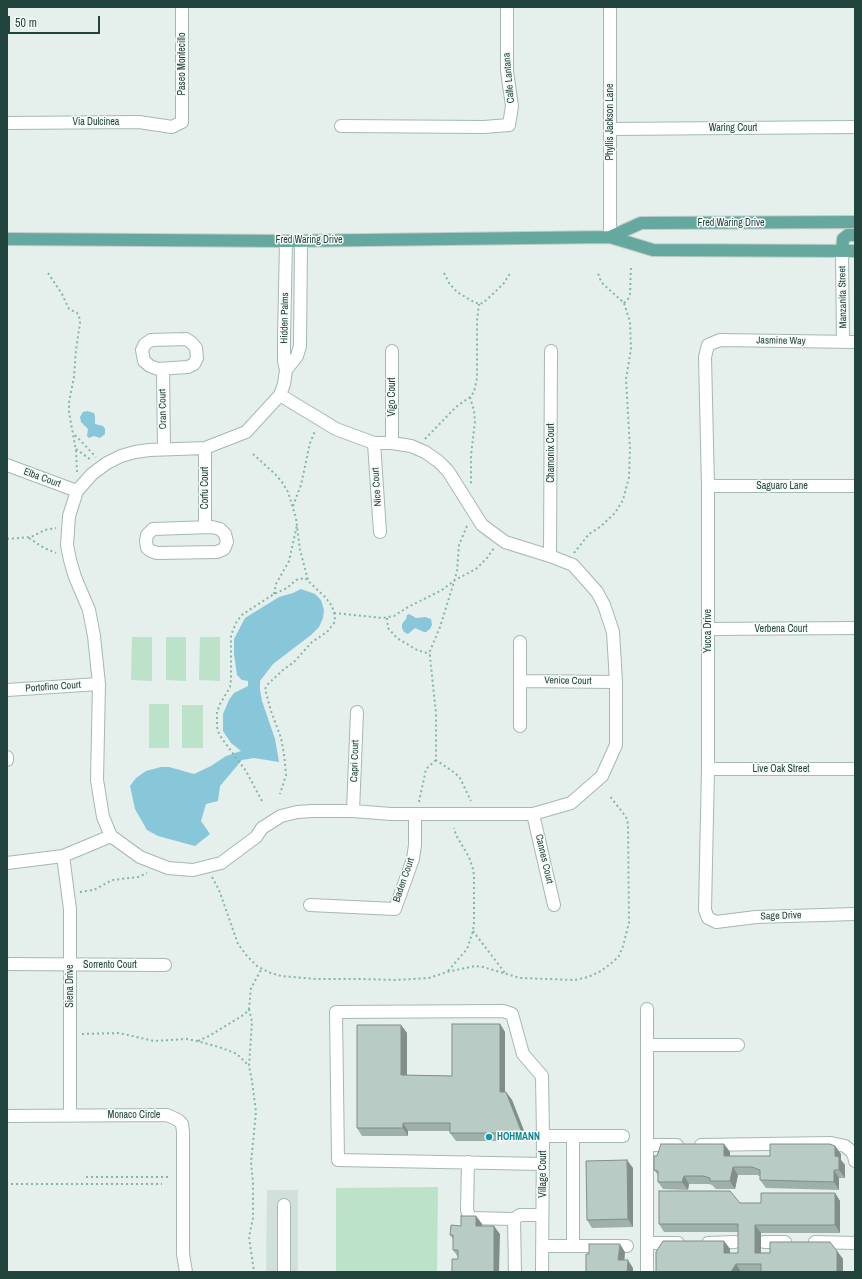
<!DOCTYPE html>
<html>
<head>
<meta charset="utf-8">
<style>
	body { margin:0 }
	#map { position:relative; width:862px; height:1279px; overflow:hidden; background:#e5efeb; font-family:"Archivo Narrow",sans-serif }
	canvas { display:block }
	.frame { position:absolute; inset:0; border:8px solid #21443d; pointer-events:none }
	.scale { position:absolute; left:8px; top:16px; width:92px; height:18px; box-sizing:border-box; border:2px solid #21443d; border-top:0; padding-left:5px; font-size:12px; line-height:14px; white-space:nowrap; color:#21443d; -webkit-text-stroke:3px #f6fbf9; paint-order:stroke }
</style>
</head>
<body>
<div id="map">
<canvas width="862" height="1279"></canvas>
<div class="frame"></div>
<div class="scale">50 m</div>
</div>
<script>
const g = document.querySelector('canvas').getContext('2d');
g.lineJoin = 'round';
function paint(path, color) {
  g.fillStyle = color;
  g.fill(path, 'evenodd');
}
function shape(rows) {
  const path = new Path2D();
  for (const r of rows) {
    path.moveTo(r[0], r[1]);
    for (let i = 2; i < r.length; i += 2) path.lineTo(r[i], r[i + 1]);
  }
  return path;
}
function stroke(path, color, width, dash) {
  g.strokeStyle = color;
  g.lineWidth = width;
  g.lineCap = dash ? 'butt' : 'round';
  g.setLineDash(dash || []);
  g.stroke(path);
}
function write(font, color, halo, rows, align = 'center') {
  g.font = font + ' "Archivo Narrow",sans-serif';
  g.lineWidth = 3;
  g.setLineDash([]);
  g.textBaseline = 'middle';
  g.strokeStyle = halo;
  g.fillStyle = color;
  for (const [text, x, y, turn = 0] of rows) {
    g.save();
    g.translate(x, y);
    g.rotate((+turn || 0) * Math.PI / 180);
    g.textAlign = isNaN(turn) ? turn : align;
    if (halo) g.strokeText(text, 0, 0);
    g.fillText(text, 0, 0);
    g.restore();
  }
}
paint(shape([
	[267,1190,298,1190,298,1272,266,1272]
]), '#d2e0db');
paint(shape([
	[132,637,152,637,152,681,131,680],
	[166,637,186,637,186,681,166,680],
	[200,637,220,637,220,681,199,680],
	[149,704,169,704,169,748,149,748],
	[182,705,203,705,203,748,182,748],
	[438,1187,437,1272,336,1272,336,1188]
]), '#bce2c9');
paint(shape([
	[87,411,94,413,95,416,95,424,103,426,105,429,105,434,100,438,94,436,89,438,87,436,88,429,81,422,80,417,83,412],
	[301,589,315,594,321,600,324,610,323,618,319,627,311,635,273,664,260,681,260,690,262,701,275,739,279,762,254,758,242,760,220,786,218,801,206,804,201,821,210,834,195,846,158,836,147,830,135,809,130,786,136,778,146,771,161,767,169,767,194,774,211,766,226,756,241,751,231,743,223,731,223,714,229,700,234,693,248,686,248,681,242,680,237,675,234,654,234,639,245,618,279,597,293,593],
	[409,614,416,618,425,617,431,619,432,625,430,629,426,632,424,632,415,628,408,634,404,632,402,628,402,624,406,619,407,615]
]), '#88c6d9');
const minor = shape([
	[7,123,139,122,172,127,182,122,182,7],
	[341,126,484,127,509,125,512,106,507,71,507,7],
	[610,129,855,127],
	[610,237,610,7],
	[842,251,843,342],
	[186,339,192,343,196,348,197,358,194,364,188,367,158,369,150,366,144,361,142,350,145,344,151,340,186,339],
	[855,342,720,340,708,345,705,357,708,486,708,769,705,910,708,918,716,922,756,917,855,914],
	[392,351,392,443],
	[163,369,164,449],
	[286,370,297,356,300,346,301,241],
	[280,395,336,429,374,443,392,443,411,446,425,452,438,461,448,471,482,525,505,542,550,556,573,565,597,592,604,605,613,632,616,682,616,745,602,776,571,803,533,814,391,814,353,811,312,811,297,812,281,816,262,828,256,837,221,863,193,870,168,868,140,857,111,836,103,817,97,780,99,684,94,636,89,610,75,577,70,560,67,545,69,516,77,491,92,474,107,463,121,456,135,452,149,450,205,448,246,432,280,395,284,384,286,370,284,361,284,338,286,241],
	[374,443,380,532],
	[205,448,205,527],
	[7,465,77,491],
	[708,486,855,486],
	[212,527,220,529,225,534,227,542,224,549,217,552,157,553,151,551,147,548,146,541,147,535,153,529,212,527],
	[550,556,551,351],
	[708,629,855,628],
	[520,642,520,726],
	[520,681,616,682],
	[7,690,99,684],
	[7,757,7,760],
	[708,769,855,769],
	[353,811,357,712],
	[533,814,554,905],
	[63,856,70,909,70,1116],
	[7,863,63,856,111,836],
	[310,905,395,909,413,859,415,845,415,814],
	[7,964,165,965],
	[647,1045,738,1045],
	[7,1116,167,1115,178,1120,182,1124,183,1132,183,1254,186,1272],
	[543,1136,623,1136],
	[647,1145,677,1145],
	[701,1145,831,1143,845,1146,851,1151,854,1156,855,1161],
	[468,1162,467,1210,470,1218,514,1219],
	[542,1164,338,1160,336,1012,503,1011,512,1014,523,1054,542,1076,543,1136,542,1272],
	[284,1205,284,1272],
	[764,1242,785,1242],
	[815,1242,855,1243],
	[647,1243,678,1243],
	[708,1243,735,1242],
	[542,1246,627,1246],
	[573,1246,573,1136],
	[515,1272,514,1219,520,1215,542,1215],
	[647,1272,647,1009]
]);
const major = shape([
	[610,237,641,223,855,222],
	[7,239,286,241,610,237,653,250,855,251],
	[842,251,843,239,848,235,855,235]
]);
stroke(minor, '#a6b8b3', 14);
stroke(major, '#c1cbc9', 14);
stroke(shape([
	[48,273,62,294,69,309,77,313,79,316,80,323,76,350,74,377,69,402,69,412,76,451,77,472],
	[444,273,449,283,457,292,472,301,479,304,483,303,494,293,504,283,511,272],
	[624,303,628,299,630,294,631,265],
	[470,397,474,411,475,421,471,455,471,485],
	[75,435,96,457],
	[425,439,456,407,470,397,474,392,477,378,477,321,479,304],
	[76,449,91,460],
	[253,454,275,474,282,482,288,492,296,518,300,550,308,580],
	[293,506,301,485,310,443,315,431],
	[467,526,459,545,457,571,454,582,440,627,430,651,430,657,436,713,436,760,455,773,460,778,471,801],
	[29,538,44,548,56,553],
	[7,539,31,537,45,530,56,528],
	[574,553,589,534,600,527,615,513,623,500,629,477,630,448,626,379,631,349,630,322,624,303,603,284,600,279,598,273],
	[274,594,276,584,289,561,297,525],
	[334,613,382,618,394,616,408,607,442,590,455,580,476,569,487,558,494,548],
	[387,618,388,628,397,638,417,650,430,654],
	[262,801,246,771,223,740,219,734,217,727,217,712,220,704,230,687,231,680,231,635,237,621,243,614,274,594,287,588,296,580,305,578,325,597,332,606,335,617,334,623,327,632,312,642,294,662,283,670,268,684,265,689,271,711,281,738,284,754,286,775,280,794],
	[419,802,426,769,436,760],
	[212,877,219,890,238,944,247,956,257,966,268,972,281,976,316,979,361,979,396,980,429,978,447,972,475,966,483,967,520,978,575,980,588,977,601,971,613,962,619,956,623,946,629,923,628,824,626,817,609,795],
	[80,892,94,890,112,880,138,877,147,873],
	[473,931,505,973],
	[448,971,467,949,473,931,474,923,474,876,473,869,469,857,456,835,454,828],
	[249,1009,252,1022,249,1066,252,1081,256,1112,251,1162,253,1183,253,1218,249,1237,254,1272],
	[82,1034,119,1033,154,1041,187,1039,197,1041,222,1048,237,1054,249,1066],
	[198,1041,209,1036,245,1014,249,1009,251,988,262,968],
	[86,1177,171,1177],
	[11,1184,162,1184]
]), '#82b6aa', 2, [2, 3]);
stroke(minor, '#fff', 12);
stroke(major, '#65a99e', 12);
paint(shape([
	[500,1024,505,1032,505,1092,506,1092,512,1100,528,1141,456,1141,450,1133,450,1131,408,1131,408,1136,362,1136,357,1128,401,1025,407,1033,407,1075,452,1076],
	[724,1144,730,1152,730,1156,770,1156,835,1146,841,1154,841,1160,845,1165,845,1178,839,1178,839,1190,766,1188,760,1180,760,1176,757,1175,738,1175,735,1189,716,1189,712,1185,709,1184,689,1184,688,1190,663,1189,658,1182,658,1175,654,1170,657,1156],
	[633,1168,633,1227,592,1228,587,1220],
	[835,1193,840,1201,840,1233,761,1233,761,1253,837,1251,843,1259,843,1272,656,1272,724,1241,730,1249,730,1253,738,1253,738,1232,664,1232,659,1224,740,1203,761,1203],
	[476,1216,482,1224,482,1226,500,1234,458,1259,458,1257,453,1250,453,1239,450,1235,461,1226]
]), '#9fafa9');
paint(shape([
	[500,1024,505,1032,505,1100,500,1092],
	[401,1025,407,1033,407,1083,401,1075],
	[506,1092,512,1100,528,1141,522,1133],
	[403,1123,408,1131,408,1136,403,1128],
	[724,1144,730,1152,730,1164,724,1156],
	[835,1146,841,1154,841,1160,845,1165,845,1178,839,1170,835,1156],
	[627,1160,633,1168,633,1227,628,1219],
	[733,1167,738,1175,735,1189,730,1181],
	[834,1170,839,1178,839,1190,834,1182],
	[684,1176,689,1184,688,1190,682,1182],
	[835,1193,840,1201,840,1233,835,1225],
	[476,1216,482,1224,482,1234,476,1226],
	[755,1225,761,1233,761,1261,755,1253],
	[494,1226,500,1234,499,1272,494,1272],
	[724,1241,730,1249,730,1261,724,1253],
	[620,1244,625,1252,624,1268,618,1260],
	[837,1251,843,1259,843,1272,837,1272],
	[628,1260,633,1268,633,1272,627,1272],
	[736,1264,741,1272,731,1272]
]), '#828e8a');
const building = shape([
	[452,1024,500,1024,500,1092,506,1092,522,1133,450,1133,450,1123,403,1123,403,1128,357,1128,357,1025,401,1025,401,1075,452,1076,452,1024],
	[661,1144,724,1144,724,1156,770,1156,770,1144,830,1144,835,1146,835,1156,839,1157,839,1170,834,1170,834,1182,760,1180,760,1170,752,1167,733,1167,730,1181,710,1181,710,1178,703,1176,684,1176,682,1182,658,1182,658,1171,654,1170,654,1156,657,1156,661,1144],
	[627,1160,628,1219,587,1220,586,1161,627,1160],
	[659,1191,730,1191,740,1203,761,1203,761,1193,835,1193,835,1225,755,1225,755,1253,770,1253,770,1242,830,1242,837,1251,837,1272,761,1272,761,1264,736,1264,731,1272,656,1272,656,1252,663,1241,724,1241,724,1253,738,1253,738,1224,659,1224,659,1191],
	[461,1216,476,1216,476,1226,494,1226,494,1272,452,1272,452,1259,458,1259,458,1250,453,1250,453,1235,450,1235,451,1225,461,1226,461,1216],
	[589,1244,620,1244,618,1260,628,1260,627,1272,586,1272,586,1254,589,1254,589,1244]
]);
paint(building, '#b9cbc5');
stroke(building, '#828e8a', 1);
for (const [x, y, r, color] of [
	[489,1137,4,"#0f9aa8"]
]) {
  const dot = new Path2D();
  dot.arc(x, y, r, 0, 2 * Math.PI);
  g.fillStyle = color;
  g.fill(dot);
  stroke(dot, '#f6fbf9', 1.5);
}
write('10px', '#21443d', '#f6fbf9', [
	["Paseo Montecillo",182,64,-90],
	["Calle Lantana",509,78,-95],
	["Via Dulcinea",96,122],
	["Phyllis Jackson Lane",610,122,-90],
	["Waring Court",733,128],
	["Fred Waring Drive",731,223],
	["Fred Waring Drive",309,240],
	["Manzanita Street",843,297,-91],
	["Hidden Palms",285,318,-89],
	["Jasmine Way",781,341,1],
	["Vigo Court",392,397,-90],
	["Oran Court",163,409,-91],
	["Chamonix Court",551,453,-90],
	["Elba Court",42,478,20],
	["Saguaro Lane",782,486],
	["Nice Court",377,487,-94],
	["Corfu Court",205,488,-90],
	["Verbena Court",781,629],
	["Yucca Drive",708,631,-90],
	["Venice Court",568,681,1],
	["Portofino Court",53,687,-4],
	["Capri Court",355,761,-88],
	["Live Oak Street",781,769],
	["Cannes Court",544,859,77],
	["Baden Court",404,880,-71],
	["Sage Drive",781,916,-2],
	["Sorrento Court",110,965],
	["Siena Drive",70,986,-90],
	["Monaco Circle",134,1115],
	["Village Court",543,1174,-90]
]);
write('bold 10px', '#0d838f', '#f6fbf9', [
	["HOHMANN",497,1137]
], 'left');
</script>
</body>
</html>
